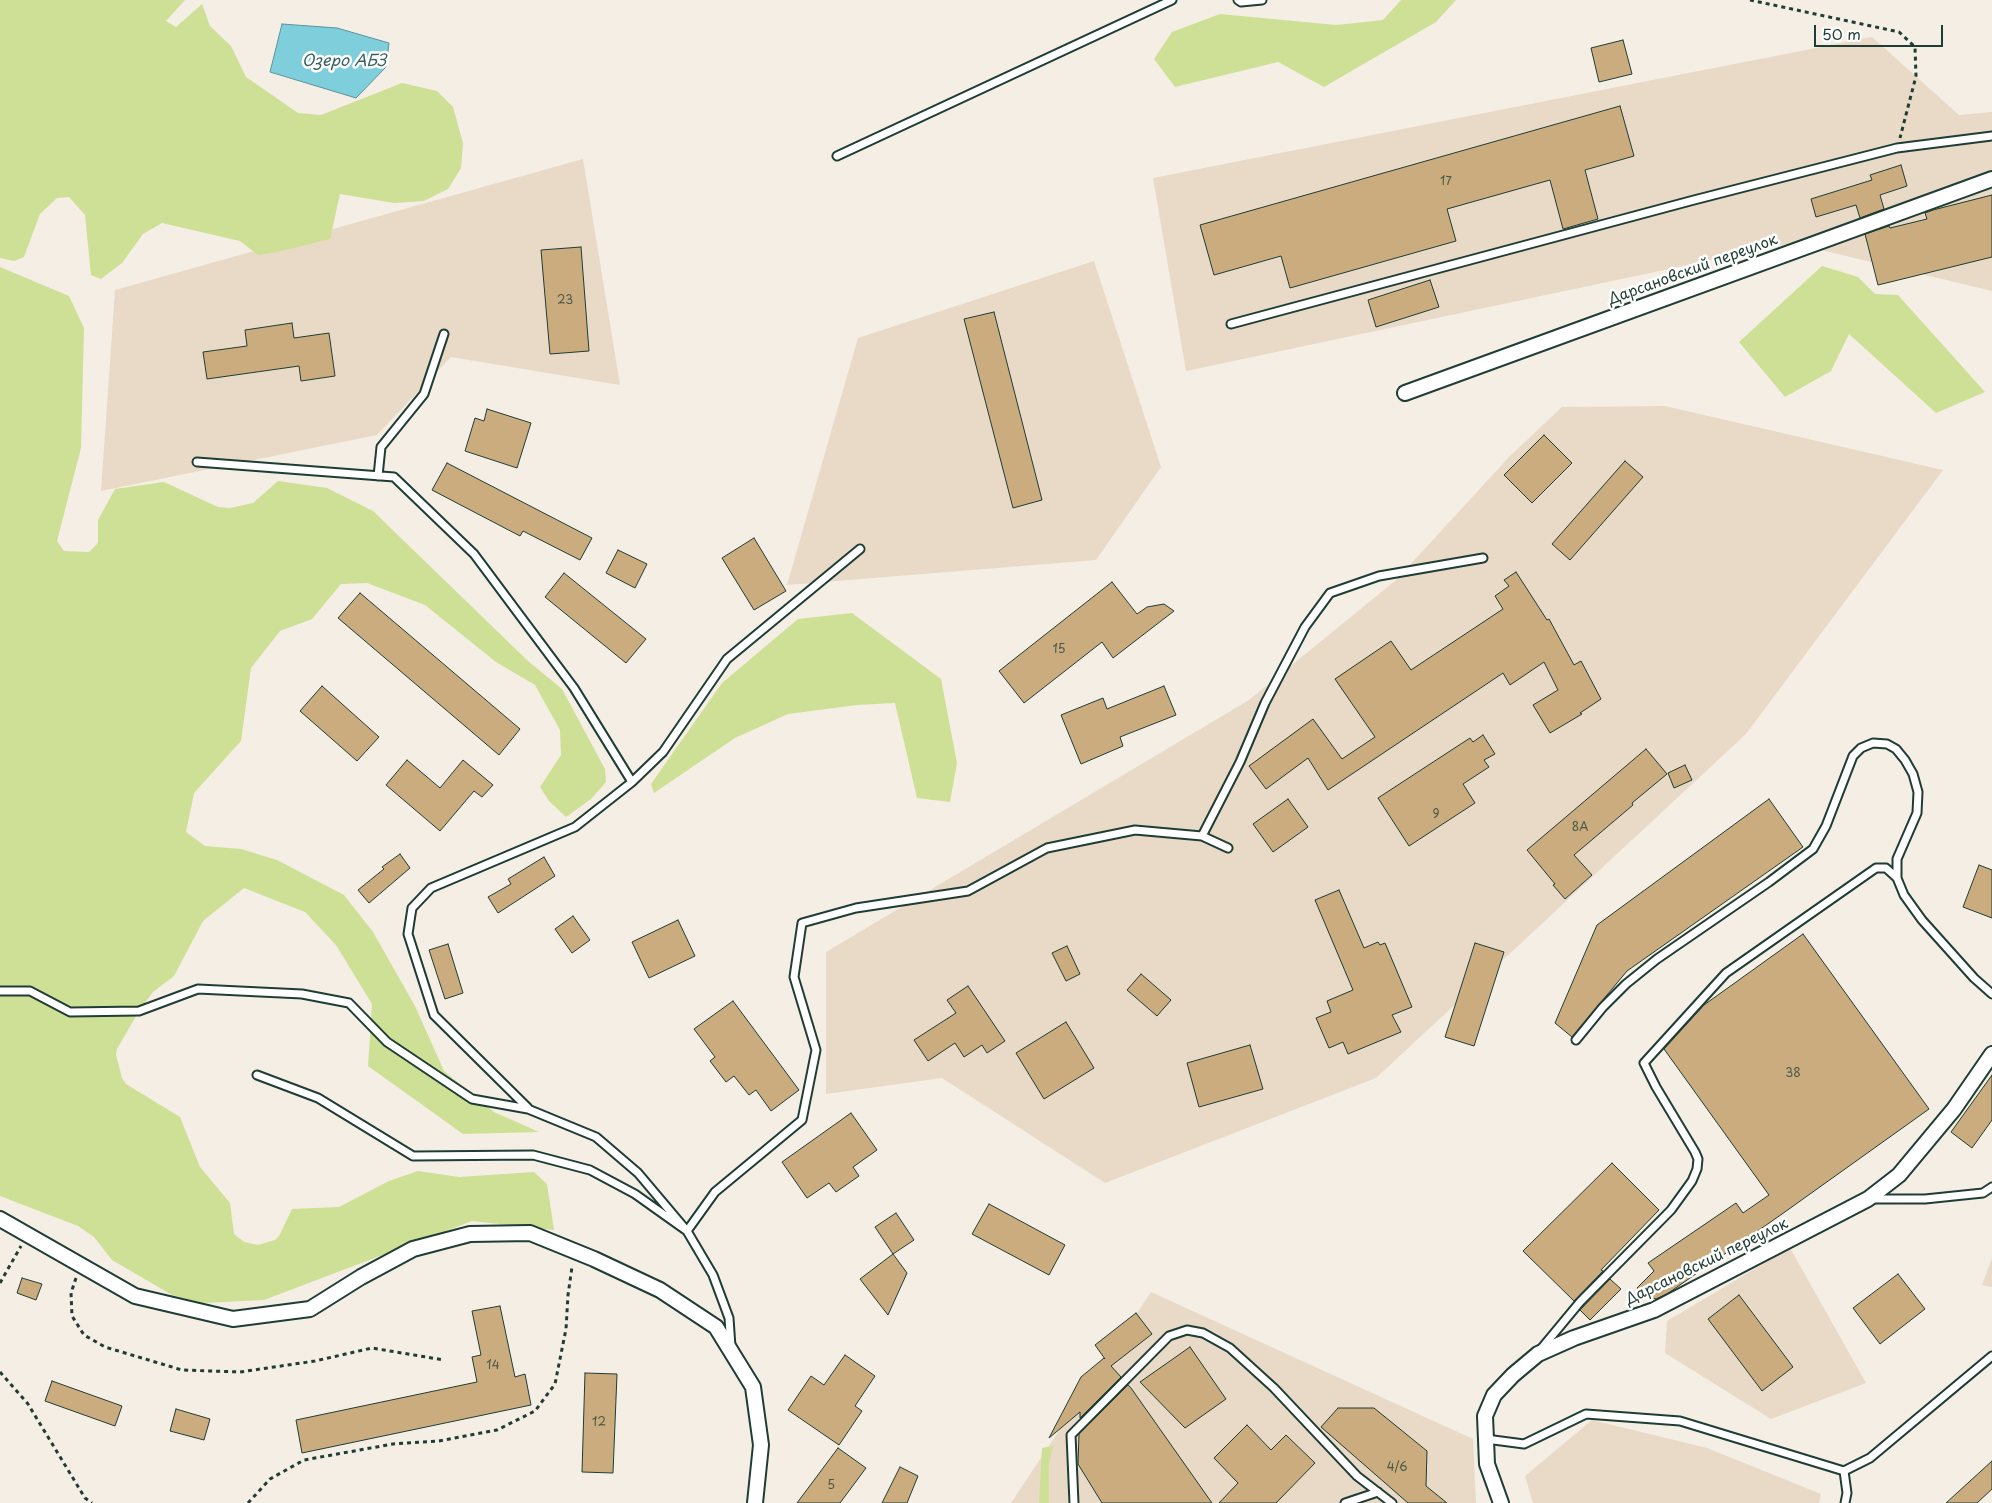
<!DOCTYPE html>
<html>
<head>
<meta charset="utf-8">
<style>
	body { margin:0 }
	#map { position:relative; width:1992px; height:1503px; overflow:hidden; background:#f5eee5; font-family:"Playpen Sans",sans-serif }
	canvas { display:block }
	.scale { position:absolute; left:1814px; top:25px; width:129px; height:22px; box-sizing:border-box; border:2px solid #1f3d34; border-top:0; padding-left:6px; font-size:15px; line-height:18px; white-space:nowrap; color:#1f3d34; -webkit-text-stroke:4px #fff; paint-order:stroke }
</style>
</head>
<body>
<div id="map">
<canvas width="1992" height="1503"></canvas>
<div class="scale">50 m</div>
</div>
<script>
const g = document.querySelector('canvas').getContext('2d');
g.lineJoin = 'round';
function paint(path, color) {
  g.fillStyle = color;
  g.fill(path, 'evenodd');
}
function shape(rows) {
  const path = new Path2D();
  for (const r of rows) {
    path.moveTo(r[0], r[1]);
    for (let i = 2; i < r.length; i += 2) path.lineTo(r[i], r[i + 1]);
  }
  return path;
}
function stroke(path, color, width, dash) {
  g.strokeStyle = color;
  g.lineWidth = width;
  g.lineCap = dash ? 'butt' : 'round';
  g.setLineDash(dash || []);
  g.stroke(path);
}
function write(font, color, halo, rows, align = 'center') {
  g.font = font + ' "Playpen Sans",sans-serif';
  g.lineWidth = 5;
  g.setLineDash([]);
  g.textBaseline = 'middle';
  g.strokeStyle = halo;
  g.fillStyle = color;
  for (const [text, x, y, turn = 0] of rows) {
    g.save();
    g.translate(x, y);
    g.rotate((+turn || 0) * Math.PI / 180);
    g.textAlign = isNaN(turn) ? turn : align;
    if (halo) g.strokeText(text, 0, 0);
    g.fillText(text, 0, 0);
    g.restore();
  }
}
paint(shape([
	[1872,37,1959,115,1992,112,1992,291,1792,243,1186,371,1153,178],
	[583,159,620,385,451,357,377,435,101,491,115,290],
	[1094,261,1161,467,1096,560,787,585,858,338],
	[1665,406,1943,470,1746,734,1376,1078,1105,1183,942,1078,826,1094,826,952,1249,700,1396,580,1510,456,1562,407],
	[1790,1248,1866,1383,1771,1419,1665,1353,1667,1321],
	[1992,1258,1992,1287,1982,1285],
	[1151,1292,1473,1439,1476,1503,1011,1503],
	[1592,1420,1707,1448,1821,1494,1819,1503,1533,1503,1525,1476]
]), '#e8dac6');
paint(shape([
	[0,0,185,0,166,21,176,27,202,4,210,26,231,46,246,77,298,113,321,115,402,83,437,91,453,107,463,143,461,168,448,189,424,201,394,203,340,194,330,239,277,252,258,255,240,241,162,223,143,234,122,263,101,279,91,275,85,215,69,197,57,198,40,214,24,257,14,261,0,258],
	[1401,0,1456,0,1436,22,1324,87,1278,62,1175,87,1154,59,1172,32,1220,14,1336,25,1383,20],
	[1822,266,1858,277,1875,294,1898,295,1985,392,1936,413,1849,334,1831,371,1785,397,1739,342],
	[0,267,69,296,84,328,81,448,57,541,64,551,89,552,98,543,98,520,115,489,164,482,218,507,230,508,253,503,278,481,327,488,373,511,528,661,562,689,605,769,606,782,591,799,566,817,549,801,540,787,561,755,560,730,535,685,496,662,425,605,367,583,341,584,312,619,280,631,251,668,241,741,194,793,186,832,205,846,241,849,277,860,344,895,373,932,415,1006,444,1071,494,1112,539,1132,463,1134,368,1066,372,1004,336,945,305,912,244,888,203,921,174,976,153,992,139,1011,117,1049,116,1055,122,1078,126,1084,180,1117,200,1167,230,1203,234,1234,244,1242,258,1245,275,1240,279,1236,292,1209,339,1207,389,1181,418,1171,459,1177,534,1172,547,1184,554,1230,472,1221,264,1300,202,1303,172,1295,112,1260,94,1237,78,1226,0,1196],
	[852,613,941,679,957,763,950,802,917,798,895,703,857,705,788,714,735,738,654,793,651,784,722,683,798,619],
	[1053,1446,1049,1463,1049,1503,1039,1503,1042,1448]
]), '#cde095');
const water = shape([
	[282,24,337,28,389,43,386,67,356,98,270,72,282,24]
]);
paint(water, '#7fcedc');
stroke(water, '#599499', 1);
const building = shape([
	[1623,40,1632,74,1599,82,1591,48,1623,40],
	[1620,106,1634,156,1585,170,1598,219,1563,229,1550,180,1447,209,1456,241,1290,288,1281,256,1214,275,1200,225,1620,106],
	[1901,165,1907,186,1880,195,1884,209,1860,218,1856,205,1816,217,1811,199,1872,180,1870,175,1901,165],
	[1992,195,1992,257,1878,285,1865,234,1889,226,1890,228,1927,219,1925,213,1933,210,1992,195],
	[581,247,589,351,550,354,541,250,581,247],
	[1430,280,1439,307,1376,327,1368,300,1430,280],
	[994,312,1042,500,1013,508,964,319,994,312],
	[292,323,294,338,329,333,335,376,301,381,299,366,207,379,203,352,247,346,245,330,292,323],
	[487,409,531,423,517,468,465,451,475,418,484,421,487,409],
	[1544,435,1572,463,1532,503,1504,475,1544,435],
	[1625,461,1643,477,1570,560,1552,544,1625,461],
	[447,463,592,538,580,560,523,531,520,536,432,490,447,463],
	[754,538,786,591,754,610,722,558,754,538],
	[618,550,647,564,635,588,606,573,618,550],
	[1516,572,1547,620,1549,619,1574,665,1581,661,1601,699,1580,713,1582,714,1550,733,1533,705,1558,690,1544,662,1510,685,1503,673,1328,790,1308,758,1266,789,1249,766,1313,719,1342,759,1375,737,1335,679,1391,641,1411,670,1503,609,1495,596,1509,586,1504,580,1516,572],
	[564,573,646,639,626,663,545,597,564,573],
	[1112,582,1137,614,1147,607,1164,604,1174,611,1113,658,1102,642,1024,703,999,671,1112,582],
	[360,593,520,729,499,755,338,618,360,593],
	[322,686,379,737,357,761,300,711,322,686],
	[1164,686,1176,715,1120,737,1123,746,1081,764,1061,715,1103,698,1107,709,1164,686],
	[1483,735,1495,754,1484,760,1489,767,1463,784,1475,803,1409,846,1378,798,1470,738,1473,742,1483,735],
	[1646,749,1667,774,1632,803,1633,805,1574,855,1592,875,1565,899,1553,885,1555,884,1527,850,1646,749],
	[407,760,440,788,463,760,493,785,482,797,474,791,440,831,386,785,407,760],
	[1685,765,1692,780,1674,788,1668,773,1685,765],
	[1288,799,1308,827,1273,852,1253,824,1288,799],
	[1769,799,1803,847,1627,971,1572,1037,1555,1023,1597,925,1769,799],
	[400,854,410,868,369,903,358,890,384,869,382,867,400,854],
	[544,857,555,876,498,913,488,897,511,884,508,879,544,857],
	[1979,865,1992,870,1992,918,1963,907,1979,865],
	[1339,890,1364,948,1378,942,1380,945,1385,943,1412,1007,1392,1015,1401,1032,1348,1054,1343,1042,1329,1048,1316,1018,1331,1012,1327,1001,1353,990,1315,900,1339,890],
	[573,916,590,940,572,953,555,929,573,916],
	[678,920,695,956,649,978,632,942,678,920],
	[1803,934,1929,1109,1782,1214,1667,1294,1656,1299,1642,1295,1637,1288,1654,1271,1648,1263,1736,1203,1743,1213,1769,1195,1664,1049,1704,1005,1803,934],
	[1475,943,1504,952,1474,1046,1445,1037,1475,943],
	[448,944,463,993,445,999,429,950,448,944],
	[1067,946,1080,974,1066,981,1052,953,1067,946],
	[1141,974,1171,1000,1157,1016,1127,990,1141,974],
	[968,986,1005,1041,987,1053,982,1045,964,1057,955,1043,928,1061,914,1040,956,1013,947,1000,968,986],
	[733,1001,799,1090,771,1111,756,1090,749,1095,734,1076,726,1082,710,1061,715,1057,694,1029,733,1001],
	[1066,1022,1094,1068,1044,1099,1016,1053,1066,1022],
	[1250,1045,1263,1089,1199,1107,1187,1063,1250,1045],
	[1992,1075,1992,1120,1972,1148,1951,1132,1992,1075],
	[851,1113,877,1150,853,1167,859,1176,836,1192,829,1183,807,1198,782,1162,851,1113],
	[1612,1163,1659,1210,1601,1270,1603,1271,1574,1301,1523,1251,1612,1163],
	[989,1204,1065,1245,1049,1275,972,1234,989,1204],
	[896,1213,914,1240,893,1254,875,1227,896,1213],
	[893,1254,907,1273,888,1315,860,1279,893,1254],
	[1898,1274,1925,1309,1880,1344,1853,1308,1898,1274],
	[22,1278,42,1284,36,1300,17,1293,22,1278],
	[1610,1279,1621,1289,1590,1320,1580,1310,1610,1279],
	[1739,1295,1793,1367,1762,1391,1708,1319,1739,1295],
	[500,1306,515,1377,525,1374,531,1405,302,1453,296,1420,477,1382,472,1357,481,1355,472,1311,500,1306],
	[1136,1313,1152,1334,1111,1366,1121,1377,1080,1418,1080,1412,1049,1438,1081,1377,1104,1358,1105,1359,1095,1345,1136,1313],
	[1190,1347,1226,1399,1185,1428,1140,1382,1190,1347],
	[845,1355,875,1376,855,1406,862,1411,839,1445,788,1410,811,1376,824,1385,845,1355],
	[585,1373,617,1374,613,1473,582,1472,585,1373],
	[52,1381,122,1406,115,1426,45,1401,52,1381],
	[1128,1385,1131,1388,1212,1503,1102,1503,1078,1464,1079,1434,1128,1385],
	[1338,1408,1374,1408,1427,1451,1426,1486,1447,1503,1408,1503,1321,1427,1338,1408],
	[176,1409,210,1419,204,1440,170,1431,176,1409],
	[1247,1425,1271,1450,1286,1435,1315,1463,1276,1503,1219,1503,1238,1483,1214,1458,1247,1425],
	[838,1448,866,1468,840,1503,797,1503,838,1448],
	[1992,1461,1992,1489,1977,1503,1946,1503,1992,1461],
	[900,1467,918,1476,907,1503,882,1503,900,1467]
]);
paint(building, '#cbac7f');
stroke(building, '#1f3d34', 1);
const lane = shape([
	[1238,0,1241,2,1262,0],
	[837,156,1172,0],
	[1231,324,1694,200,1897,148,1992,136],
	[197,462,394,477,474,554,574,688,632,782],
	[378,476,381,447,424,394,444,334],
	[1202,836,1240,762,1265,703,1305,627,1330,593,1379,576,1483,558],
	[0,991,30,991,70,1012,139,1011,198,989,302,994,349,1003,387,1042,472,1099,528,1109,596,1137,638,1173,687,1231,713,1275,729,1318,731,1347],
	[1576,1040,1603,1007,1626,984,1657,959,1769,882,1813,849,1826,826,1853,756,1861,748,1873,743,1887,744,1896,749,1905,760,1913,774,1918,792,1917,813,1897,859,1897,878,1904,895,1922,920,1974,978,1992,994],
	[257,1075,318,1098,413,1156,533,1155,590,1170,635,1194,687,1231,715,1192,802,1120,816,1050,794,977,802,923,856,908,968,891,1047,848,1135,830,1202,836,1228,848],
	[528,1108,434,1015,408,934,412,908,431,888,575,827,632,782,663,752,727,659,860,549],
	[1871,1199,1925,1199,1983,1193,1992,1187],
	[1541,1349,1580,1302,1671,1210,1692,1181,1697,1169,1698,1159,1695,1152,1656,1087,1644,1063,1726,973,1876,868,1886,868,1897,878],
	[1486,1439,1524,1444,1586,1414,1680,1421,1844,1471,1870,1458,1992,1356],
	[1844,1471,1847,1493,1845,1503],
	[1074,1503,1071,1435,1169,1336,1187,1330,1203,1333,1230,1348,1274,1388,1357,1476,1392,1503],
	[1345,1503,1378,1492]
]);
const street = shape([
	[1405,393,1992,179],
	[0,1219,135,1296,233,1319,310,1309,361,1277,413,1249,470,1234,530,1233,594,1259,660,1290,716,1327,753,1387,761,1445,755,1503],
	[1501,1503,1487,1464,1485,1416,1494,1395,1513,1375,1538,1354,1574,1338,1654,1310,1868,1199,1899,1175,1954,1109,1992,1054]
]);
stroke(lane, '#1f3d34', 11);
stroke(street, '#1f3d34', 18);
stroke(shape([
	[1750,0,1899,32,1915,47,1916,76,1900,138],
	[76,1278,71,1293,72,1316,84,1335,105,1347,182,1370,240,1372,315,1361,372,1348,444,1360],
	[0,1283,21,1246],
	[0,1372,28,1404,85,1498,92,1503],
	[248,1503,270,1479,304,1460,393,1444,439,1441,497,1430,535,1411,555,1384,566,1329,568,1295,572,1267]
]), '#1f3d34', 3, [4, 4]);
stroke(lane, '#fff', 7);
stroke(street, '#fff', 14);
write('12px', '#4a5947', null, [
	["17",1446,182],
	["23",565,301],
	["15",1059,650],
	["9",1436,815],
	["8А",1580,828],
	["38",1793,1074],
	["14",493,1366],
	["12",599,1423],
	["4/6",1397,1468],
	["5",831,1486]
]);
write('15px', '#1f3d34', '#fff', [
	["Дарсановский переулок",1693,270,-20],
	["Дарсановский переулок",1707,1262,-26]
]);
write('italic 16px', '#37615e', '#fff', [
	["Озеро АБЗ",344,62]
]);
</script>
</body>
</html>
